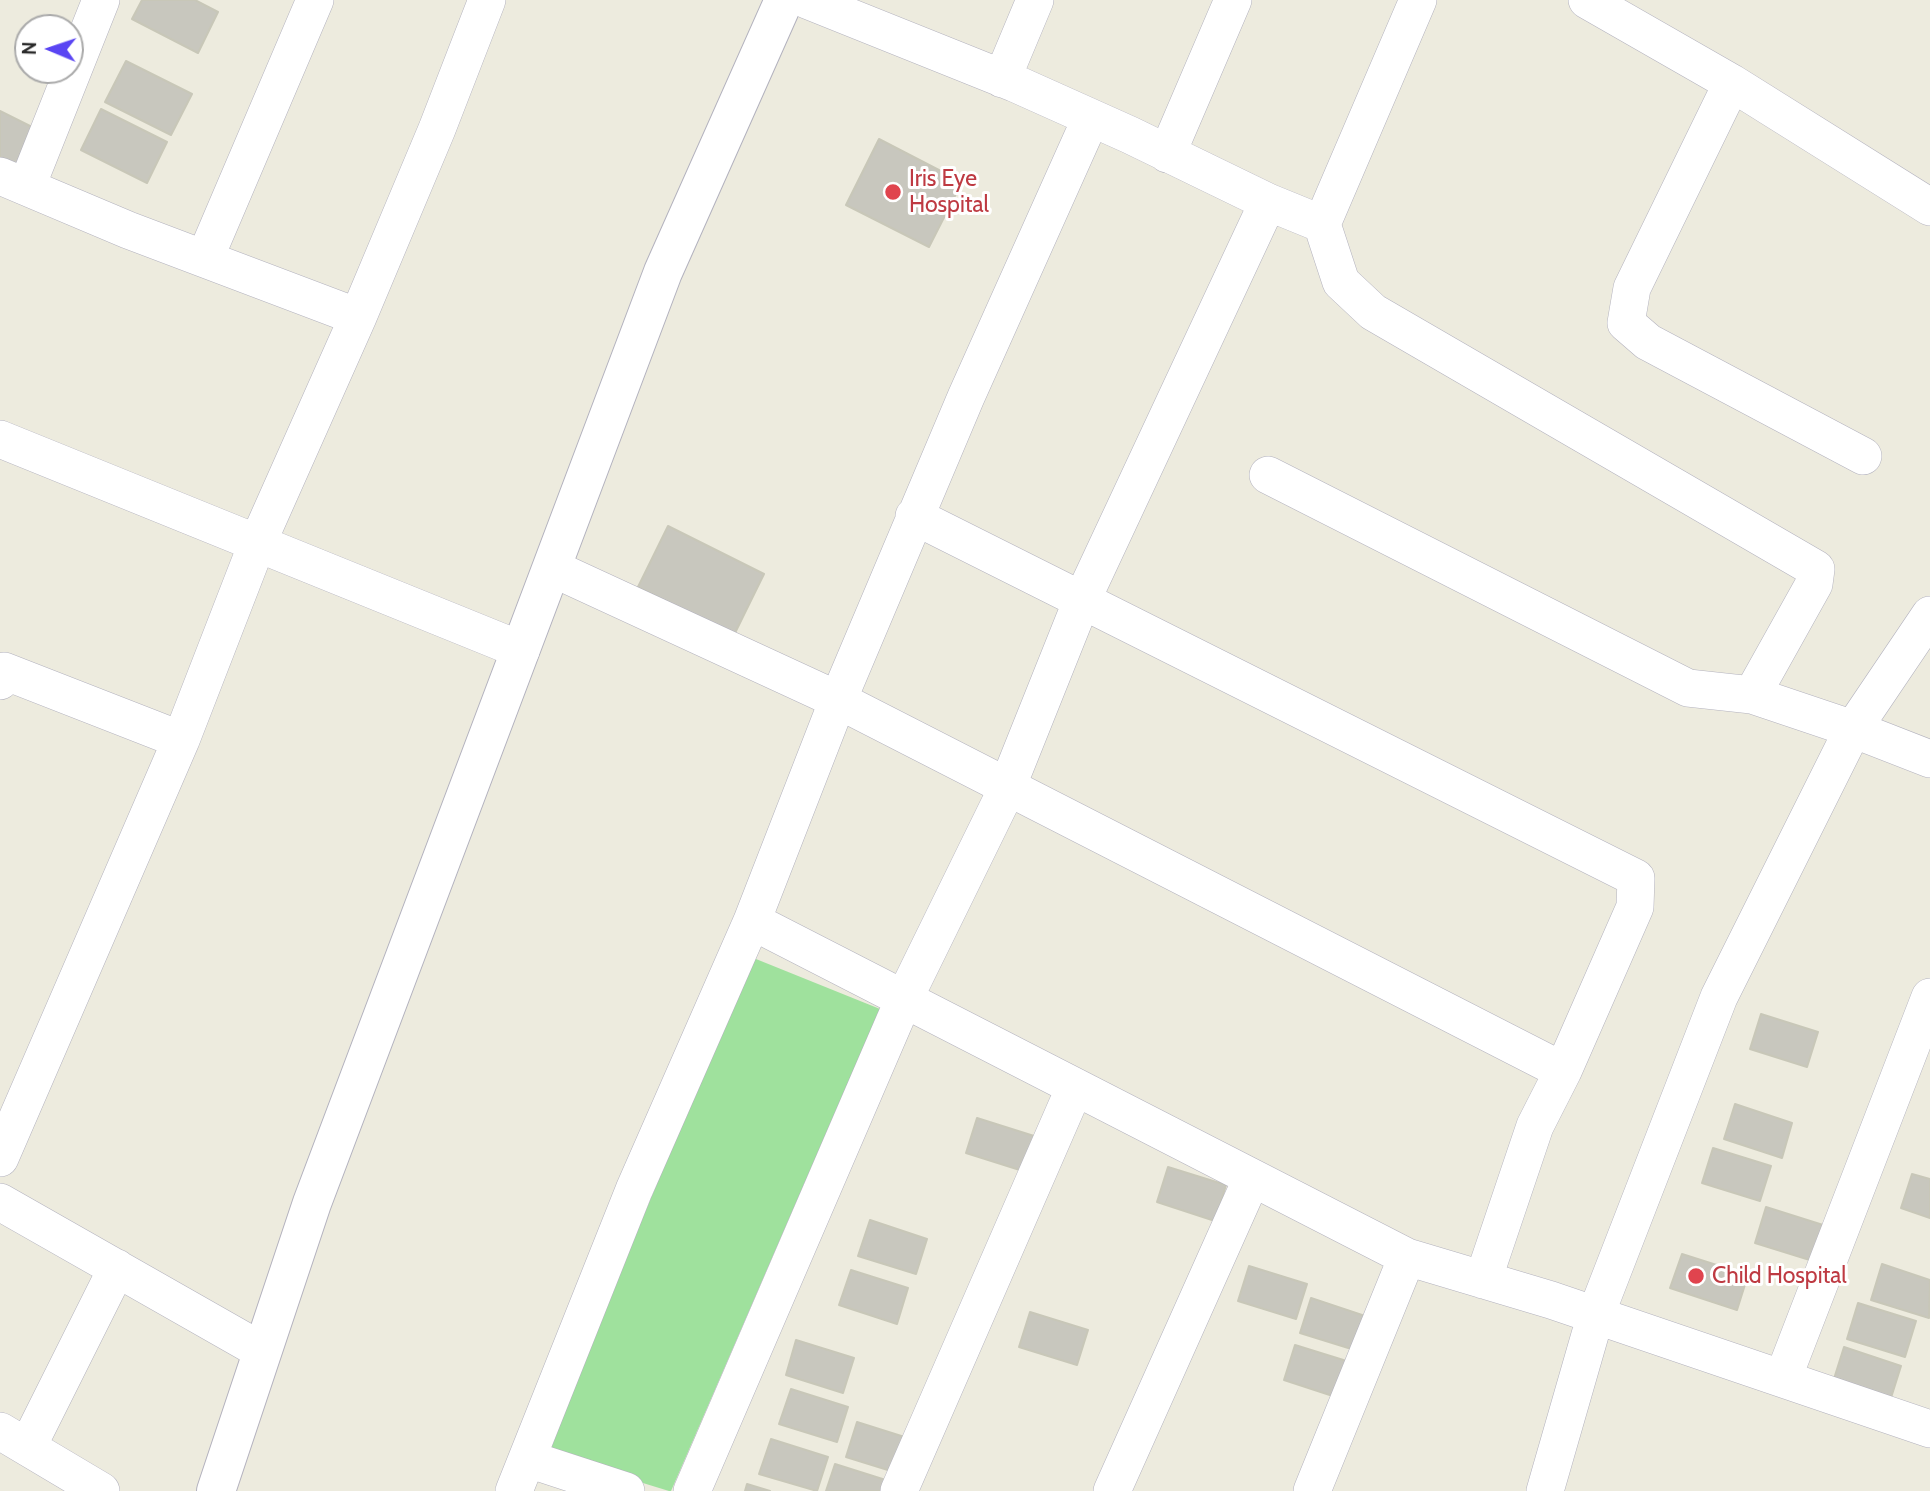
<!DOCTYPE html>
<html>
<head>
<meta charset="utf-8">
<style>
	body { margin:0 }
	#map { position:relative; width:1930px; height:1491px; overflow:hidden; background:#edebde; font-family:Cabin,sans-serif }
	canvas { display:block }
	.north { position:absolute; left:14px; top:14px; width:70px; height:70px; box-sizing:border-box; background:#fff; border:2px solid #aaa; border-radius:50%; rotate:272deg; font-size:19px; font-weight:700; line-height:28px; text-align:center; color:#2b2b2b }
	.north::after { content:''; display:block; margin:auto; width:24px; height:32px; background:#5a45f3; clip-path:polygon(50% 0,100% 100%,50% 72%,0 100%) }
</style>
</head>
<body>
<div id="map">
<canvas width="1930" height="1491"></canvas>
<div class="north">N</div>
</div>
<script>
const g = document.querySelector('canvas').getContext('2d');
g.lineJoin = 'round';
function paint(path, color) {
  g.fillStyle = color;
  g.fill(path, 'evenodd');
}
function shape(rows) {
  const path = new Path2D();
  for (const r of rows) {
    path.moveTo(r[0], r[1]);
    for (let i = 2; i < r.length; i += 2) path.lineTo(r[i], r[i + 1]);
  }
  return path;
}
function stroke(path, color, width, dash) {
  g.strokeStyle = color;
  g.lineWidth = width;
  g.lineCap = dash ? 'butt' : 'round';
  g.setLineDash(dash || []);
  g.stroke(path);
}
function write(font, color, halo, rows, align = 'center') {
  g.font = font + ' Cabin,sans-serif';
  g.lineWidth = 6;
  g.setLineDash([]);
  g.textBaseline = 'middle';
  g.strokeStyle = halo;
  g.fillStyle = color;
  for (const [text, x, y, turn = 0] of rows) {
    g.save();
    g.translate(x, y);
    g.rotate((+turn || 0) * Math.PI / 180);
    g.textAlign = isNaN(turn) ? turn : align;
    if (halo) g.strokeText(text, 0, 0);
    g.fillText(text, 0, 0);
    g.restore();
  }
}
paint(shape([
	[751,957,880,1009,671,1491,669,1491,545,1453]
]), '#9fe19d');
const building = shape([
	[142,0,195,0,218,12,198,53,132,19,142,0],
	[126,61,192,94,171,135,105,102,126,61],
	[101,109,167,142,147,183,81,150,101,109],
	[0,111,42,132,21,173,0,163,0,111],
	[879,139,962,182,929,247,846,205,879,139],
	[668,526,764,574,734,635,638,587,668,526],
	[1761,1014,1818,1032,1807,1067,1750,1049,1761,1014],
	[1735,1104,1792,1123,1782,1158,1724,1139,1735,1104],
	[977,1118,1034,1136,1023,1171,966,1153,977,1118],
	[1713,1148,1771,1166,1760,1201,1702,1183,1713,1148],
	[1168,1167,1226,1185,1215,1221,1157,1202,1168,1167],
	[1912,1174,1930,1179,1930,1218,1901,1208,1912,1174],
	[1766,1207,1823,1225,1813,1261,1755,1243,1766,1207],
	[870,1220,927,1239,916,1274,858,1256,870,1220],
	[1682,1254,1748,1275,1737,1310,1670,1288,1682,1254],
	[1882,1264,1930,1280,1929,1318,1871,1300,1882,1264],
	[1249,1266,1307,1284,1296,1319,1238,1301,1249,1266],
	[851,1270,908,1288,897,1324,839,1305,851,1270],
	[1311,1298,1368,1317,1358,1351,1300,1333,1311,1298],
	[1858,1303,1916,1321,1905,1357,1847,1339,1858,1303],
	[1030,1312,1088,1330,1077,1365,1019,1347,1030,1312],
	[796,1340,854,1358,843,1393,786,1375,796,1340],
	[1295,1345,1353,1363,1342,1399,1284,1380,1295,1345],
	[1844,1347,1901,1366,1890,1401,1833,1382,1844,1347],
	[791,1389,848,1407,837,1442,779,1424,791,1389],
	[857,1422,914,1440,904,1475,846,1457,857,1422],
	[771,1439,828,1457,817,1491,759,1474,771,1439],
	[835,1464,892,1482,889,1491,826,1491,835,1464],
	[747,1484,770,1491,745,1491,747,1484]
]);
paint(building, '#c8c7be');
stroke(building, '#c8c7b8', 2);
const street = shape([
	[807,0,1014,83,1130,135,1268,202,1322,224,1418,0],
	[1587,0,1732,83,1930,207],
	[1002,79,1035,0],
	[1732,83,1632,288,1626,323,1648,342,1863,456],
	[1091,118,966,397,838,700,1563,1071,1535,1126,1483,1280],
	[1167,154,1233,0],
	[0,176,128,230,358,317],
	[27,186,101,0],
	[1322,224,1341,282,1373,312,1816,569,1814,584,1752,695],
	[205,258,315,0],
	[0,439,521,650],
	[1268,475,1688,688,1752,695,1853,729,1930,615],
	[914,516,1636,878,1635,907,1563,1071],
	[0,681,4,671,181,740,0,1158],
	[181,740,257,544,358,317,437,129,487,0],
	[752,921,1407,1257,1551,1300,1930,1429],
	[0,1202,262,1351],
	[1783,1378,1930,997],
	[0,1431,101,1491],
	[28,1446,117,1268],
	[528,1459,626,1491],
	[514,1491,634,1190,752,921,838,700,552,568],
	[692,1491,904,999,1004,795,1082,600,1268,202],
	[899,1491,1075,1087],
	[1112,1491,1252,1178],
	[1312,1491,1407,1257],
	[1545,1491,1596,1314,1719,997,1853,729,1930,759]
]);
const secondary = shape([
	[216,1491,312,1203,663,272,784,0]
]);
stroke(street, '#b3b2be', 38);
stroke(secondary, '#b3b2be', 40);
stroke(street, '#fff', 37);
stroke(secondary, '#fff', 38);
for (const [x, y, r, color] of [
	[893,192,9,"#e0444e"],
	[1696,1276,9,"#e0444e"]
]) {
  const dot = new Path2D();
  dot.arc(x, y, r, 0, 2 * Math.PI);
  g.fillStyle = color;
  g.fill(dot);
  stroke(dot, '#fff', 2.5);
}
write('23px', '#be3a42', '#fff', [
	["Iris Eye",909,179],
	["Hospital",909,205],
	["Child Hospital",1712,1276]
], 'left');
</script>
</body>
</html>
